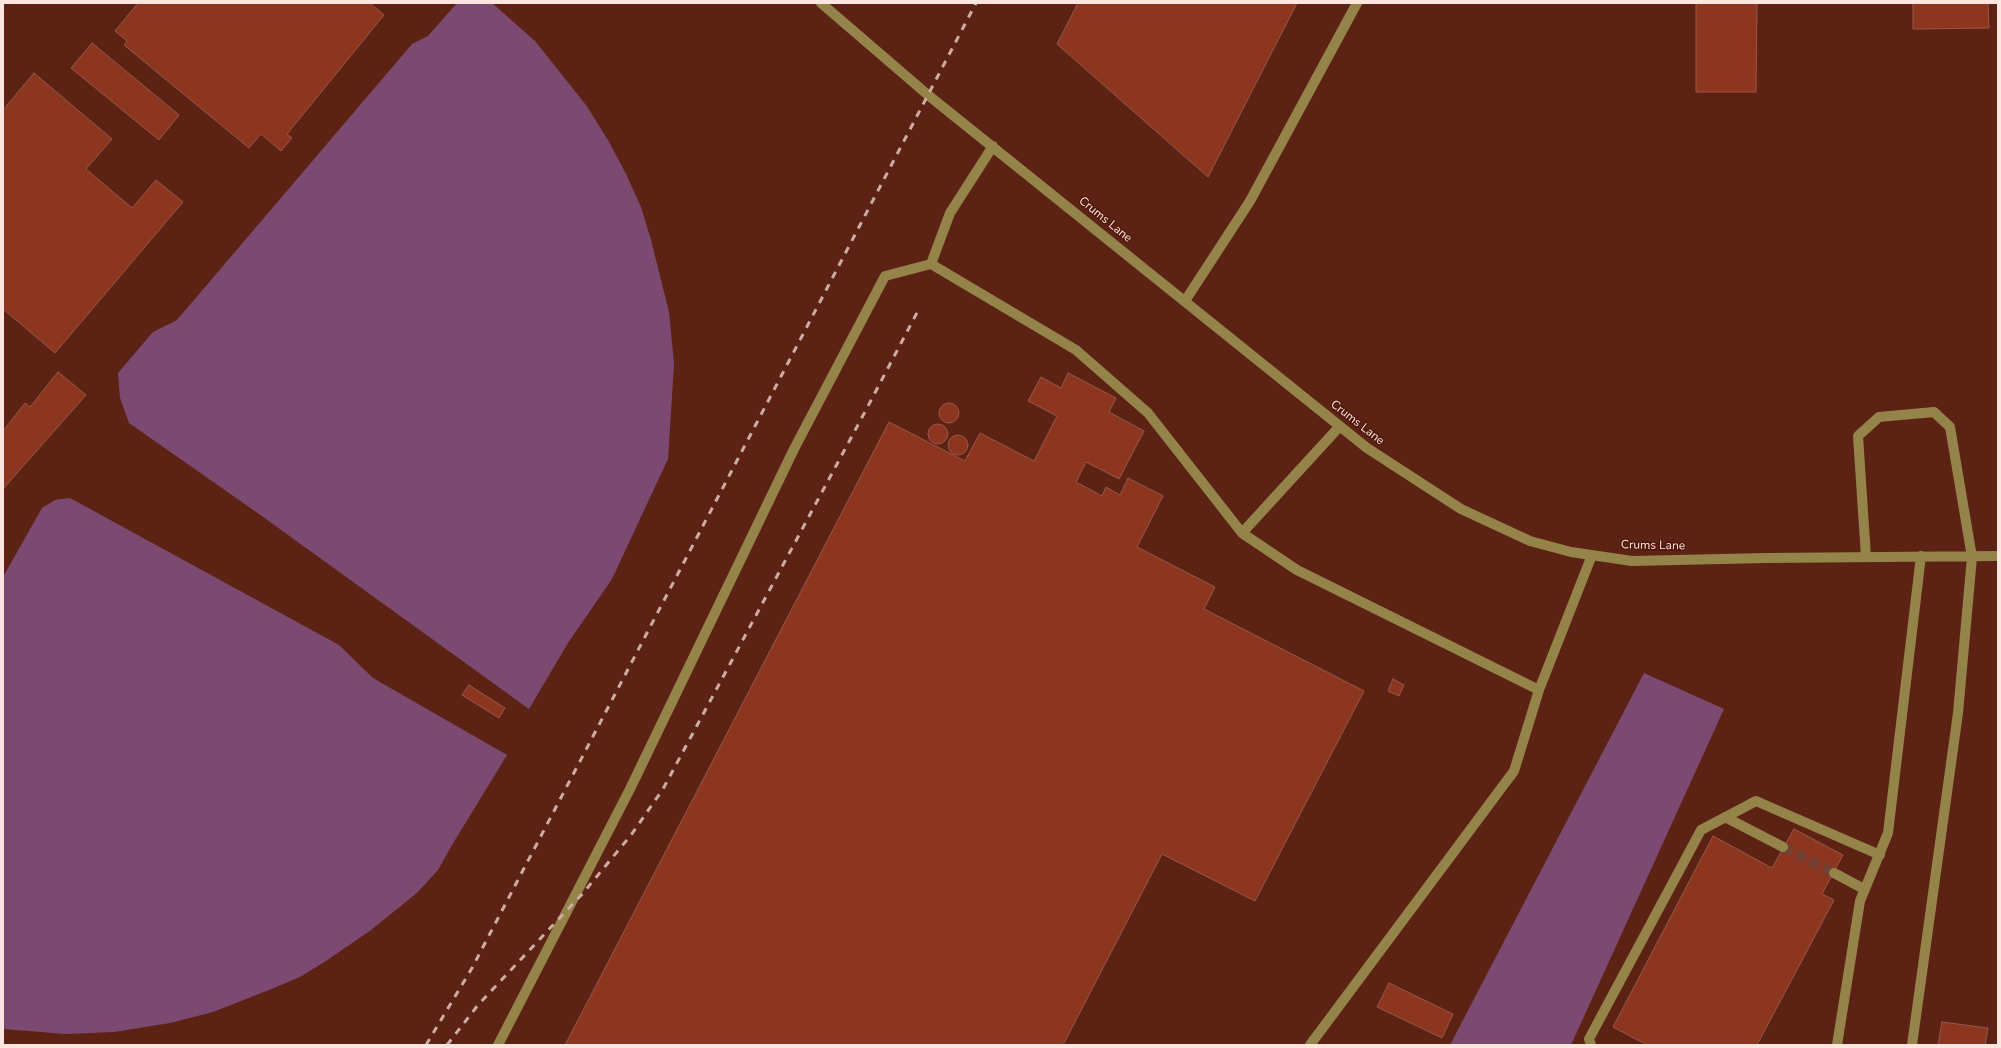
<!DOCTYPE html>
<html>
<head>
<meta charset="utf-8">
<style>
	body { margin:0 }
	#map { position:relative; width:2001px; height:1048px; overflow:hidden; background:#5c2314; font-family:"Nunito Sans",sans-serif }
	canvas { display:block }
	.frame { position:absolute; inset:0; border:4px solid #fde6e0; pointer-events:none }
</style>
</head>
<body>
<div id="map">
<canvas width="2001" height="1048"></canvas>
<div class="frame"></div>
</div>
<script>
const g = document.querySelector('canvas').getContext('2d');
g.lineJoin = 'round';
function paint(path, color) {
  g.fillStyle = color;
  g.fill(path, 'evenodd');
}
function shape(rows) {
  const path = new Path2D();
  for (const r of rows) {
    if (r.length === 3) {
      path.moveTo(r[0] + r[2], r[1]);
      path.arc(r[0], r[1], r[2], 0, 2 * Math.PI);
      continue;
    }
    path.moveTo(r[0], r[1]);
    for (let i = 2; i < r.length; i += 2) path.lineTo(r[i], r[i + 1]);
  }
  return path;
}
function stroke(path, color, width, dash) {
  g.strokeStyle = color;
  g.lineWidth = width;
  g.lineCap = dash ? 'butt' : 'round';
  g.setLineDash(dash || []);
  g.stroke(path);
}
function write(font, color, halo, rows, align = 'center') {
  g.font = font + ' "Nunito Sans",sans-serif';
  g.lineWidth = 3;
  g.setLineDash([]);
  g.textBaseline = 'middle';
  g.strokeStyle = halo;
  g.fillStyle = color;
  for (const [text, x, y, turn = 0] of rows) {
    g.save();
    g.translate(x, y);
    g.rotate((+turn || 0) * Math.PI / 180);
    g.textAlign = isNaN(turn) ? turn : align;
    if (halo) g.strokeText(text, 0, 0);
    g.fillText(text, 0, 0);
    g.restore();
  }
}
paint(shape([
	[457,3,492,3,535,41,586,105,608,140,626,174,641,207,651,240,669,312,674,364,668,459,612,579,568,643,529,709,259,514,129,423,120,398,118,373,153,332,177,320,412,44,428,36],
	[70,498,339,645,373,678,507,755,452,845,438,870,418,892,371,930,326,961,300,977,274,988,213,1012,170,1023,114,1032,66,1034,3,1029,3,577,42,508,55,500],
	[1644,673,1724,709,1571,1045,1450,1045]
]), '#7c4a71');
const building = shape([
	[138,3,370,3,384,15,287,134,292,138,281,151,261,134,249,148,124,45,127,41,115,31,138,3],
	[1078,3,1297,3,1208,177,1057,44,1078,3],
	[1696,3,1757,3,1756,92,1696,92,1696,3],
	[1913,3,1988,3,1989,28,1913,29,1913,3],
	[92,43,179,115,159,140,71,68,92,43],
	[34,73,112,139,86,169,132,208,156,180,183,202,55,353,3,309,3,110,34,73],
	[58,372,86,395,3,489,3,431,25,403,30,407,58,372],
	[1068,373,1116,398,1109,412,1144,431,1119,479,1086,462,1076,482,1102,496,1106,487,1120,495,1128,478,1163,496,1137,547,1215,587,1204,609,1364,691,1255,901,1162,854,1063,1045,565,1045,889,422,965,461,980,433,1034,461,1057,416,1028,401,1041,377,1061,388,1068,373],
	[949,413,10],
	[938,434,10],
	[958,445,10],
	[1393,679,1404,685,1399,696,1388,691,1393,679],
	[469,685,505,708,499,718,462,695,469,685],
	[1794,829,1843,855,1822,894,1834,900,1757,1045,1647,1045,1613,1027,1713,836,1772,868,1794,829],
	[1389,983,1453,1014,1442,1038,1377,1007,1389,983],
	[1942,1022,1988,1028,1985,1045,1938,1045,1942,1022]
]);
paint(building, '#8c3620');
stroke(building, '#985848', 1);
stroke(shape([
	[1783,847,1834,873]
]), '#744033', 10, [10, 5]);
stroke(shape([
	[821,3,928,95,1367,448,1461,509,1530,541,1571,552,1632,561,1767,558,1998,556],
	[931,264,950,213,993,146],
	[1185,301,1250,201,1357,3],
	[1340,426,1242,533,1297,570,1539,690],
	[1866,557,1858,436,1879,417,1934,412,1950,427,1972,557,1958,713,1912,1045],
	[1725,817,1783,847],
	[1834,873,1864,889],
	[498,1045,630,789,794,449,885,276,931,264,1076,350,1148,413,1242,533],
	[1310,1045,1514,771,1539,690,1592,555],
	[1591,1045,1589,1039,1701,830,1756,801,1880,855],
	[1837,1045,1860,901,1888,833,1921,556]
]), '#948449', 10);
stroke(shape([
	[426,1045,472,968,976,3],
	[447,1045,478,1005,584,892,631,835,663,789,867,408,920,307]
]), '#cdaca3', 3, [7, 7]);
write('12px', '#fde6e0', '#501809', [
	["Crums Lane",1105,220,39],
	["Crums Lane",1357,423,38],
	["Crums Lane",1653,546,1]
]);
</script>
</body>
</html>
